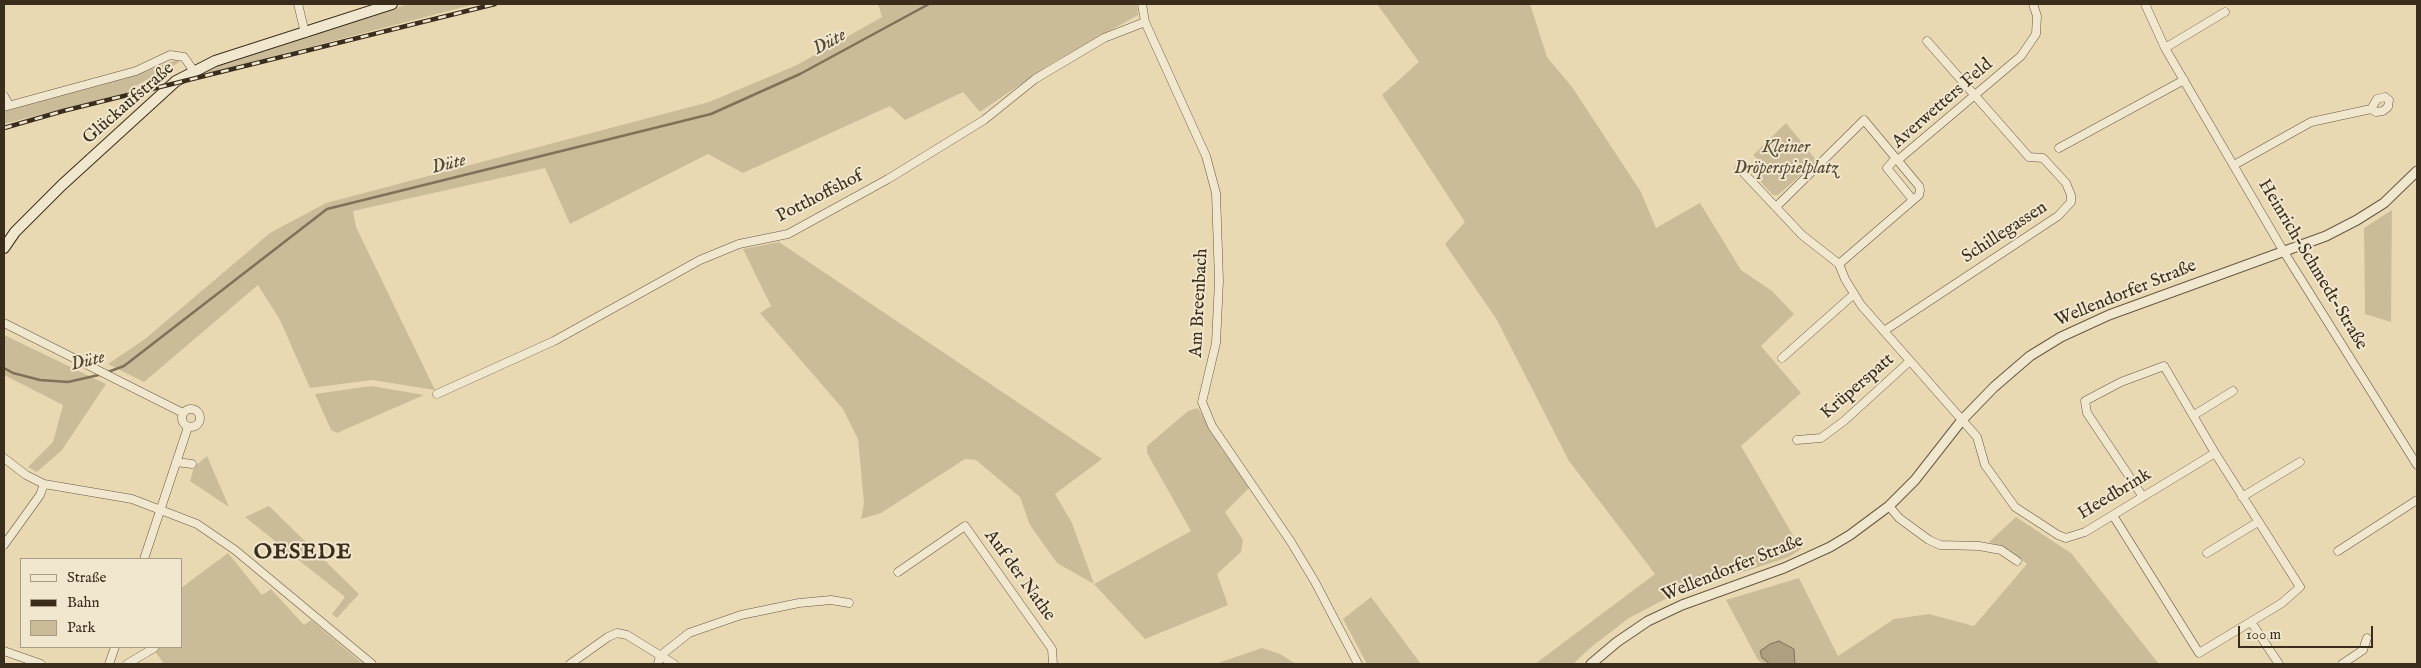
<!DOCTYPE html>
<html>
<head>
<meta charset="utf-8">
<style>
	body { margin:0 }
	#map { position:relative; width:2421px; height:668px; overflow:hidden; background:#e9d9b3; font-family:"IM FELL English",serif }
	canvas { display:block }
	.frame { position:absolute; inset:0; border:5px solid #3a2d1c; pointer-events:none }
	.legend { position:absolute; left:20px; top:558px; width:162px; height:90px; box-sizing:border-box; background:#f1e6ce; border:1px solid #a89c87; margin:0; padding:6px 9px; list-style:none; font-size:15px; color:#3a2d1c }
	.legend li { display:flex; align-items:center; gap:10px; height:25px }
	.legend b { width:25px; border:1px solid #a89c87 }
	.scale { position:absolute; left:2238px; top:626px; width:135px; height:22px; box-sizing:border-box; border:2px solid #3a2d1c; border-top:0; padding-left:6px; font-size:15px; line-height:18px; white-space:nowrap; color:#3a2d1c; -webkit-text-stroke:4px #f1e6ce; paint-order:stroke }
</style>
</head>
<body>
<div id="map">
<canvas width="2421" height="668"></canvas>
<div class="frame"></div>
<ul class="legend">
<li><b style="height:6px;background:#f1e6ce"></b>Straße</li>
<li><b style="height:6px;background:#3a2d1c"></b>Bahn</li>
<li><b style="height:14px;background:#cbbc99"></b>Park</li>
</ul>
<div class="scale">100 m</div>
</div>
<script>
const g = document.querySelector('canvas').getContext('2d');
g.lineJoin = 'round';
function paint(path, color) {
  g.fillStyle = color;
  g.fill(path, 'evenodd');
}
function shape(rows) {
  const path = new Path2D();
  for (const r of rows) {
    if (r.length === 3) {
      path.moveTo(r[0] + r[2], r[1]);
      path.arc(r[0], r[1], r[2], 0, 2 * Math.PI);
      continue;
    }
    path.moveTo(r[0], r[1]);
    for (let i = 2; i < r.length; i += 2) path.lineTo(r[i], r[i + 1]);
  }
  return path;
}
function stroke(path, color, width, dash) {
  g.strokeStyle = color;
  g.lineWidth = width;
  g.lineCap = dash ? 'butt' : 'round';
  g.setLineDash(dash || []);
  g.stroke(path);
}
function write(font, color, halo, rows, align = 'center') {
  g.font = font + ' "IM FELL English",serif';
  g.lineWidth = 4;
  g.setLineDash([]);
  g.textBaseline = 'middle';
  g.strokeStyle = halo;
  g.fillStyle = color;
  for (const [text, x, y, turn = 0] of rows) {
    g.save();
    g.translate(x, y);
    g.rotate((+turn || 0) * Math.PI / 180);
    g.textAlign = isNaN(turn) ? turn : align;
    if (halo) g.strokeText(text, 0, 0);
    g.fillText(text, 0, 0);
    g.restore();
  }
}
paint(shape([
	[408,4,475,4,195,77,207,69],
	[878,4,1137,4,1138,15,1052,63,980,112,963,92,905,120,890,106,743,173,708,154,570,224,545,168,353,211,356,227,435,390,372,380,310,388,280,320,258,285,144,382,108,364,145,339,270,233,326,203,709,102,797,65,882,17],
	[1377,4,1530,4,1547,57,1572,87,1641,192,1656,228,1700,203,1741,270,1772,291,1794,314,1761,346,1801,393,1741,446,1801,549,1789,557,1675,594,1629,618,1590,648,1573,664,1535,664,1655,574,1569,461,1497,320,1445,244,1465,222,1382,95,1419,62],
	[176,60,180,62,132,88,129,92,4,124,4,111,136,75],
	[1786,123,1817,161,1778,195,1773,195,1758,179,1765,166,1753,155],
	[2392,210,2391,322,2365,314,2364,228],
	[779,242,1102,459,1055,494,1072,523,1094,584,1191,531,1147,453,1147,446,1188,411,1198,408,1222,449,1250,487,1225,512,1243,540,1241,552,1217,574,1228,605,1145,639,1094,584,1057,563,1030,525,1020,497,976,460,965,459,881,513,861,519,864,503,858,439,843,409,760,313,771,306,743,249],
	[4,335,106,384,62,450,37,472,28,467,53,442,63,405,4,375],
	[371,386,424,395,337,433,331,430,315,394],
	[207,456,229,507,190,481,194,467],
	[269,506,359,594,337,618,332,614,345,597,245,517],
	[2016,517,2071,553,2159,664,1763,664,1758,660,1726,600,1799,578,1838,656,1894,619,1929,614,1974,626,2027,564,2009,550,1989,542],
	[228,553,262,595,271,589,304,625,311,620,363,664,164,664,152,647,181,647,181,588],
	[1371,597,1421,664,1367,664,1343,619],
	[1262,648,1280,654,1296,664,1215,664]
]), '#cbbc99');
const water = shape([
	[1779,641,1794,649,1795,664,1770,664,1762,658,1760,651,1770,644,1779,641]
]);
paint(water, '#ae9f80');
stroke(water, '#807158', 1);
stroke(shape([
	[4,368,13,373,40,380,68,382,103,374],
	[108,372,124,366,327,209,711,114,800,74,929,4]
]), '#807158', 2.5);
const minor = shape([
	[298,4,305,33],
	[1142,4,1145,22,1206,156,1216,193,1219,281,1216,343,1202,402,1212,426,1291,542,1315,582,1358,664],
	[2145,4,2165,48,2284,252,2417,465],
	[2165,48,2225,12],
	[4,96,9,105],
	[4,107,136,71,170,55,184,57,193,70],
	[2059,148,2184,80],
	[1896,158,1887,168,1913,200],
	[1898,160,2021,56,2036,34,2037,16,2033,4],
	[2234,165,2311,122,2371,109,2377,99,2385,97,2389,100,2388,107,2383,111,2376,112,2371,109],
	[1739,168,1802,235,1839,264],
	[1776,207,1864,120,1919,186,1920,190,1919,195,1839,264,1845,279,1861,305,1977,437,1985,465,2015,507,2058,535,2066,538,2085,532,2215,453],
	[4,323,183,413],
	[1884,331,2058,216,2071,202,2071,195,2066,183,2043,158,2029,157,1927,41],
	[1782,358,1853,295],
	[437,394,554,341,700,260,739,244,788,234,888,179,984,120,1035,79,1104,38,1145,22],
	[191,418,9],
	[2194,415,2233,391],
	[1797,440,1821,438,1844,421,1910,361],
	[4,458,26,475,44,484,132,499,197,524,235,550,372,664],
	[176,462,192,464],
	[2242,497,2300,462],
	[1889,506,1899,518,1929,540,1940,545,1979,546,2001,550,2017,561],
	[2114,517,2199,653,2282,603,2300,587,2215,453,2164,366,2121,382,2085,401,2087,413,2143,497],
	[4,545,40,495,44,484],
	[2338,551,2417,500],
	[2207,553,2258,522],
	[144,559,188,427],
	[898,572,965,526,1052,649,1053,664],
	[2251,622,2279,664],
	[4,651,41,664],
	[109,664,115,647],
	[127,664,154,648],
	[570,664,608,637,617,633,627,635,674,664],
	[658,664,660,656,689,633,741,615,799,603,831,600,849,603],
	[2342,664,2363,650,2367,638]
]);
const tertiary = shape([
	[1591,664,1617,642,1648,621,1682,605,1784,568,1830,547,1850,535,1889,506,1915,480,1962,420,1994,387,2030,356,2061,337,2109,315,2326,236,2357,220,2384,203,2417,171]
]);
const secondary = shape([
	[4,248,15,232,62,185,176,81,215,61,392,4]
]);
stroke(minor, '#665842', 9);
stroke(tertiary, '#665842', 11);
stroke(secondary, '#3a2d1c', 12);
stroke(minor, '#f1e6ce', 8);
stroke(tertiary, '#f1e6ce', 9);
stroke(secondary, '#f1e6ce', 10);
const rail = shape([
	[4,128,63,111,495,4]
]);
stroke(rail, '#3a2d1c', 4.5);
stroke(rail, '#f1e6ce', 2.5, [8]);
write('18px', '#3a2d1c', '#f1e6ce', [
	["Glückaufstraße",129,104,-41],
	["Averwetters Feld",1943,104,-41],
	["Potthoffshof",820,197,-27],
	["Schillegassen",2005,233,-33],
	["Heinrich-Schmedt-Straße",2312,265,59],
	["Wellendorfer Straße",2126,294,-22],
	["Am Breenbach",1200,303,-87],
	["Krüperspatt",1858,387,-41],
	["Heedbrink",2115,495,-31],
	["Wellendorfer Straße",1733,569,-22],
	["Auf der Nathe",1019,576,54]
]);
write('italic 18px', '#574a35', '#f1e6ce', [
	["Kleiner",1786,148],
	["Dröperspielplatz",1786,169]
]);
write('italic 19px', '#574a35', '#f1e6ce', [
	["Düte",830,43,-29],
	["Düte",449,165,-14],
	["Düte",88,362,-14]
]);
g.letterSpacing = '1px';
write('bold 22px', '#3a2d1c', '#f1e6ce', [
	["OESEDE",303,553]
]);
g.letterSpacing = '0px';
</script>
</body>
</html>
